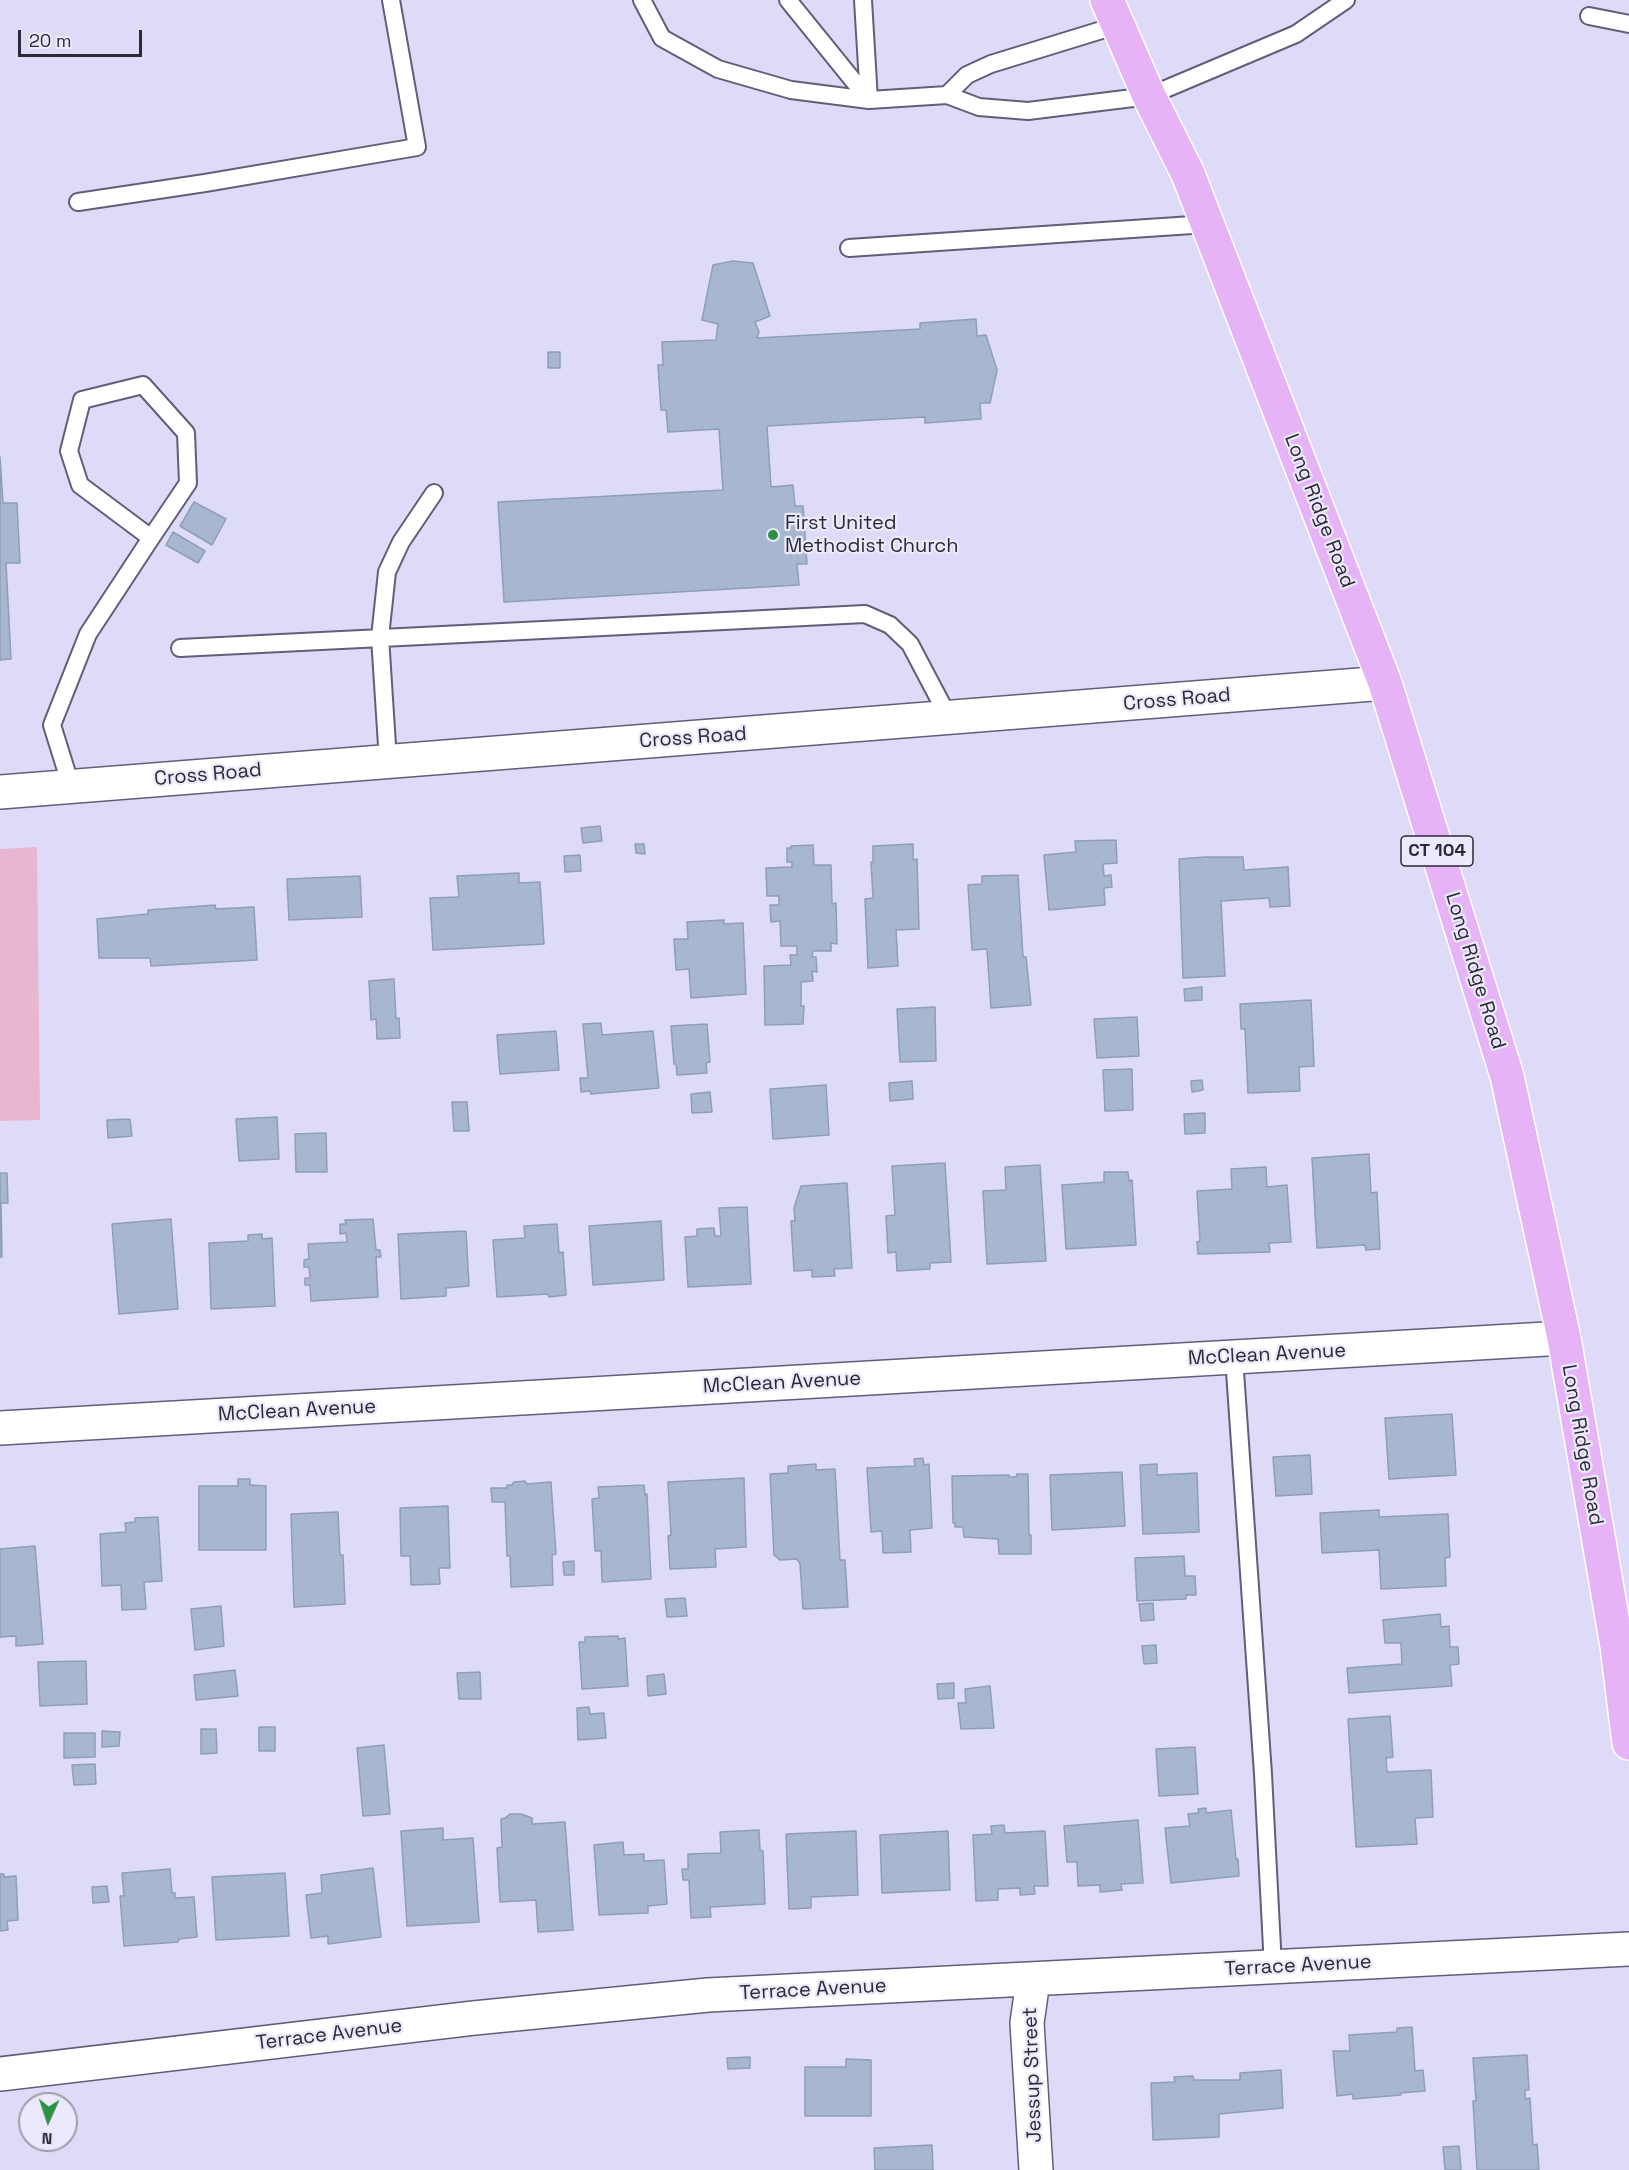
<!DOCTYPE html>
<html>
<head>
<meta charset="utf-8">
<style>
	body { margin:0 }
	#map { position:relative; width:1629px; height:2170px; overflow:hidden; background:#dddbf8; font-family:"Space Grotesk",sans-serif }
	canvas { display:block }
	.north { position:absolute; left:18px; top:2092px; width:60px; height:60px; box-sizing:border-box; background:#ebe9fb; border:2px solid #9e9dac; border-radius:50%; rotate:183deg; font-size:16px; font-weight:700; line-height:24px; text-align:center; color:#2b2a35 }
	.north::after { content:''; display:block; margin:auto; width:21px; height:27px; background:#2d9045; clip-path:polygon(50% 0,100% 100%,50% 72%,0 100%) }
	.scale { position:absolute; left:18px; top:30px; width:124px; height:27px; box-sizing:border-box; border:3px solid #2b2a35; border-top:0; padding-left:8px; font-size:18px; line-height:21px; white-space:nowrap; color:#2b2a35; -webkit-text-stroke:4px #ebe9fb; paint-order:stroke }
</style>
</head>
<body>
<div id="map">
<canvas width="1629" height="2170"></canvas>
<div class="north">N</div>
<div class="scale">20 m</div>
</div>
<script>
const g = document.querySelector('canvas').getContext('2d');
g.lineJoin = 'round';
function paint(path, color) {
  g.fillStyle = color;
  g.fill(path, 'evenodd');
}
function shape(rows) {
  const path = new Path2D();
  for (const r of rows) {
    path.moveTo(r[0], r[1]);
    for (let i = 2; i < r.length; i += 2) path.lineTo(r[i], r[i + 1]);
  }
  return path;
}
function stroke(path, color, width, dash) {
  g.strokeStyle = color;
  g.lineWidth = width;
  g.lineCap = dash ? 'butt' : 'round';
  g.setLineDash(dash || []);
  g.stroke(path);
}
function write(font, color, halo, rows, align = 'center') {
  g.font = font + ' "Space Grotesk",sans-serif';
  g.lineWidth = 4.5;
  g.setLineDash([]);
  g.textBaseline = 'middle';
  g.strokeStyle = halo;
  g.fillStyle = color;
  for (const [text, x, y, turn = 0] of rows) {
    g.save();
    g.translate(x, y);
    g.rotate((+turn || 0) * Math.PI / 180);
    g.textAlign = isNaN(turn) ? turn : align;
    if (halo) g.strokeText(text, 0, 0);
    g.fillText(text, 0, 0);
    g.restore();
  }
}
paint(shape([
	[37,847,40,1120,0,1121,0,849]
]), '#e9b6d2');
const building = shape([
	[733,261,753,263,770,316,755,322,759,332,757,338,920,329,920,323,976,319,977,336,986,335,997,370,990,403,980,403,981,419,925,423,925,417,767,426,771,487,793,485,795,506,803,506,807,564,797,564,799,585,504,602,498,502,723,490,719,429,668,432,666,410,661,410,658,365,663,365,662,342,716,340,718,324,702,320,713,265,733,261],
	[548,352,560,352,560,368,548,368,548,352],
	[0,457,3,503,17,503,20,563,6,563,11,659,0,660,0,457],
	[194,502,226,519,212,545,180,526,194,502],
	[173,532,205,551,198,563,166,545,173,532],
	[600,826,602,841,583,843,581,828,600,826],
	[1116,840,1117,863,1103,864,1104,876,1111,875,1112,887,1104,888,1105,905,1049,910,1044,855,1076,852,1075,841,1116,840],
	[635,844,644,844,645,854,636,853,635,844],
	[913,844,913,860,917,859,919,929,896,930,898,966,868,968,865,899,873,898,871,862,873,862,873,846,913,844],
	[813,845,814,865,831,865,832,904,836,903,837,944,831,943,831,951,813,951,812,957,816,957,817,972,812,971,813,981,801,982,801,1006,804,1006,803,1024,765,1025,764,966,791,965,790,955,797,955,797,946,781,946,780,921,771,922,770,905,779,905,779,896,767,896,766,868,792,867,792,862,787,862,787,848,791,848,791,846,813,845],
	[580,855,581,871,565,872,564,856,580,855],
	[1205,857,1243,857,1244,870,1288,867,1290,906,1270,907,1269,898,1221,901,1225,976,1183,978,1179,859,1205,857],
	[519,873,519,883,540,882,544,944,433,950,430,898,459,897,457,876,519,873],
	[1018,875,1023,957,1026,957,1031,1005,991,1008,987,949,972,950,968,885,982,884,982,876,1018,875],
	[360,876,362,917,289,920,287,879,360,876],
	[215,905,216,909,254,907,257,960,151,966,150,958,99,958,97,919,148,914,148,910,215,905],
	[724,920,724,924,743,923,746,994,691,998,689,969,676,970,674,939,688,939,687,922,724,920],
	[394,979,396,1019,399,1018,400,1038,377,1039,376,1019,371,1020,369,981,394,979],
	[1202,987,1202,1000,1185,1001,1184,989,1202,987],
	[1311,1000,1314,1066,1299,1067,1300,1091,1248,1093,1245,1029,1241,1029,1240,1004,1311,1000],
	[935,1007,936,1061,900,1062,897,1009,935,1007],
	[1137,1017,1139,1056,1097,1058,1094,1019,1137,1017],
	[601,1023,602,1035,653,1031,659,1088,591,1094,590,1091,581,1092,580,1078,588,1078,583,1024,601,1023],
	[707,1024,710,1062,706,1063,707,1073,677,1075,676,1064,674,1064,671,1026,707,1024],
	[556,1031,559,1070,500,1074,497,1035,556,1031],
	[1132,1069,1133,1110,1105,1111,1103,1070,1132,1069],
	[1202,1080,1203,1090,1192,1092,1191,1081,1202,1080],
	[912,1081,913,1099,890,1101,889,1083,912,1081],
	[826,1085,829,1135,773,1139,770,1089,826,1085],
	[710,1092,712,1112,692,1113,691,1094,710,1092],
	[452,1102,467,1102,469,1131,454,1131,452,1102],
	[1205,1113,1205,1133,1185,1134,1184,1114,1205,1113],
	[277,1117,279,1159,239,1161,236,1119,277,1117],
	[130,1119,132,1136,108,1138,107,1120,130,1119],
	[326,1133,327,1172,296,1172,295,1134,326,1133],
	[1369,1154,1371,1193,1377,1192,1380,1249,1366,1250,1365,1245,1317,1248,1312,1158,1369,1154],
	[945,1163,951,1262,930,1263,930,1269,897,1271,896,1252,888,1253,886,1216,895,1215,892,1166,945,1163],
	[1040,1165,1046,1261,987,1264,983,1191,1006,1190,1005,1167,1040,1165],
	[1266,1167,1267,1187,1287,1185,1291,1242,1269,1243,1270,1252,1198,1254,1197,1242,1200,1241,1197,1191,1232,1189,1231,1169,1266,1167],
	[1104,1172,1128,1172,1129,1181,1132,1180,1136,1245,1066,1249,1062,1185,1104,1182,1104,1172],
	[0,1173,7,1173,8,1203,1,1203,2,1257,0,1257,0,1173],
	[847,1183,852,1268,834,1269,835,1276,812,1277,812,1270,794,1271,791,1221,795,1221,794,1208,801,1186,847,1183],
	[747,1207,751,1284,688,1287,685,1237,697,1236,697,1229,714,1228,715,1236,721,1236,719,1208,747,1207],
	[171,1219,178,1309,119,1314,112,1224,171,1219],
	[373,1219,376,1250,380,1250,381,1257,376,1257,378,1297,311,1301,310,1285,305,1285,305,1278,310,1278,309,1267,304,1267,304,1260,309,1259,308,1244,347,1242,346,1233,340,1234,340,1224,346,1224,345,1220,373,1219],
	[661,1221,664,1280,593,1285,589,1226,661,1221],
	[557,1224,559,1253,563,1252,566,1295,549,1297,548,1294,497,1297,493,1240,525,1238,524,1226,557,1224],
	[466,1231,469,1286,446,1288,446,1296,401,1299,398,1234,466,1231],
	[262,1234,262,1239,272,1238,275,1306,211,1309,209,1243,248,1241,248,1235,262,1234],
	[1452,1414,1456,1475,1389,1479,1385,1418,1452,1414],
	[1310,1455,1312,1494,1276,1496,1273,1457,1310,1455],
	[923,1458,924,1465,929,1464,932,1528,910,1530,911,1552,883,1553,882,1531,871,1532,867,1468,915,1466,914,1459,923,1458],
	[816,1464,816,1470,835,1469,840,1560,845,1560,848,1607,803,1609,800,1564,797,1559,780,1560,774,1555,770,1474,788,1473,788,1466,816,1464],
	[1157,1464,1157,1475,1197,1473,1199,1532,1143,1534,1140,1465,1157,1464],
	[1122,1472,1125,1526,1052,1530,1050,1475,1122,1472],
	[1017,1474,1028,1474,1029,1535,1031,1535,1031,1554,999,1554,998,1539,964,1537,963,1527,955,1527,955,1523,953,1523,952,1476,1009,1475,1009,1477,1016,1477,1017,1474],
	[744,1478,746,1547,715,1549,716,1567,670,1569,668,1536,671,1535,668,1482,744,1478],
	[238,1479,250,1479,250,1485,266,1486,266,1550,199,1550,199,1486,238,1486,238,1479],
	[525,1481,527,1484,551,1482,556,1554,552,1555,553,1585,511,1587,510,1556,507,1556,505,1502,492,1502,491,1488,507,1488,507,1485,512,1485,514,1482,525,1481],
	[644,1485,645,1495,647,1494,651,1579,602,1582,601,1551,595,1551,592,1499,599,1498,598,1487,644,1485],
	[448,1506,450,1568,439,1568,440,1584,411,1585,410,1556,401,1556,400,1508,448,1506],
	[1379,1510,1379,1517,1448,1514,1450,1557,1445,1558,1446,1586,1381,1589,1379,1550,1322,1553,1320,1513,1379,1510],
	[338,1512,340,1555,343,1555,345,1604,294,1607,291,1514,338,1512],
	[158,1517,162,1581,144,1582,146,1609,122,1610,121,1585,102,1586,100,1534,126,1532,125,1523,135,1522,135,1518,158,1517],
	[35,1546,43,1644,16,1646,16,1636,0,1637,0,1549,35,1546],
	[1184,1556,1185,1576,1195,1576,1196,1595,1186,1595,1186,1599,1137,1601,1135,1558,1184,1556],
	[574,1561,574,1575,564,1575,563,1562,574,1561],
	[685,1598,687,1616,667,1617,665,1599,685,1598],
	[1153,1603,1154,1620,1141,1621,1139,1604,1153,1603],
	[221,1606,224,1646,195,1650,191,1609,221,1606],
	[1440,1614,1441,1627,1449,1626,1450,1647,1458,1647,1459,1664,1450,1665,1452,1686,1349,1693,1347,1668,1402,1664,1401,1643,1385,1643,1383,1620,1440,1614],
	[618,1636,618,1639,625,1638,628,1686,582,1689,579,1642,585,1642,585,1637,618,1636],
	[1156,1645,1157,1663,1144,1664,1142,1646,1156,1645],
	[86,1661,87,1704,40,1706,38,1662,86,1661],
	[235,1670,238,1696,196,1700,194,1675,235,1670],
	[480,1672,481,1699,459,1699,457,1673,480,1672],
	[664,1674,666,1694,648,1696,647,1676,664,1674],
	[954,1683,954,1698,938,1699,937,1684,954,1683],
	[990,1686,994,1728,961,1729,958,1703,966,1703,965,1689,990,1686],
	[589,1707,590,1714,604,1713,606,1738,578,1740,577,1708,589,1707],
	[1390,1716,1393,1757,1386,1758,1387,1772,1431,1770,1433,1817,1415,1818,1417,1844,1356,1847,1348,1719,1390,1716],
	[259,1727,275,1727,275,1751,259,1751,259,1727],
	[201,1729,216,1729,217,1753,201,1754,201,1729],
	[102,1731,120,1732,119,1746,102,1747,102,1731],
	[64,1733,95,1733,95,1757,64,1758,64,1733],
	[384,1745,390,1814,363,1816,357,1748,384,1745],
	[1195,1747,1198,1794,1159,1796,1156,1749,1195,1747],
	[95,1764,96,1784,74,1785,72,1765,95,1764],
	[1206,1808,1206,1813,1231,1810,1236,1859,1238,1859,1239,1876,1171,1883,1165,1828,1190,1826,1188,1814,1199,1813,1198,1809,1206,1808],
	[510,1814,521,1814,532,1818,532,1824,565,1822,573,1930,538,1932,536,1900,500,1902,497,1848,502,1847,501,1819,505,1818,510,1814],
	[1138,1820,1143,1883,1121,1884,1122,1890,1100,1892,1100,1885,1078,1886,1077,1862,1067,1862,1064,1826,1138,1820],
	[1004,1825,1005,1833,1045,1831,1048,1886,1034,1886,1035,1894,1020,1895,1020,1888,998,1889,998,1900,976,1901,973,1835,992,1834,991,1826,1004,1825],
	[443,1828,443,1840,473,1838,479,1922,407,1926,401,1831,443,1828],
	[759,1830,760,1850,763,1851,765,1904,710,1907,711,1917,691,1918,689,1880,683,1880,682,1869,688,1869,688,1854,721,1853,720,1832,759,1830],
	[856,1831,858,1895,811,1897,811,1908,789,1909,786,1834,856,1831],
	[948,1831,950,1890,882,1893,880,1835,948,1831],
	[623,1842,624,1855,644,1854,644,1861,664,1860,667,1904,648,1906,648,1913,599,1915,594,1845,623,1842],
	[373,1868,381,1937,328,1944,328,1936,311,1938,306,1895,322,1893,321,1875,373,1868],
	[170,1869,172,1893,175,1893,175,1898,194,1897,197,1937,179,1939,178,1942,124,1946,120,1896,124,1896,122,1873,170,1869],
	[285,1873,289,1936,216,1940,212,1877,285,1873],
	[0,1874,4,1874,4,1877,16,1876,18,1920,7,1921,8,1930,0,1931,0,1874],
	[107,1886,109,1902,93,1903,92,1887,107,1886],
	[1412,2027,1415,2071,1423,2070,1425,2091,1400,2093,1401,2095,1353,2099,1353,2094,1337,2096,1333,2051,1350,2051,1349,2035,1397,2032,1397,2028,1412,2027],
	[1527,2055,1529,2090,1525,2090,1525,2099,1530,2098,1533,2145,1537,2144,1539,2170,1477,2170,1473,2101,1476,2101,1473,2058,1527,2055],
	[750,2057,750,2068,728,2069,727,2058,750,2057],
	[846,2059,871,2060,871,2116,805,2116,805,2067,846,2067,846,2059],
	[1281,2070,1283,2108,1219,2114,1219,2137,1153,2140,1151,2083,1175,2082,1174,2077,1193,2076,1194,2080,1240,2080,1240,2073,1281,2070],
	[932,2145,933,2170,875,2170,874,2148,932,2145],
	[1459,2146,1461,2170,1445,2170,1443,2147,1459,2146]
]);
paint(building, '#a8b7d0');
stroke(building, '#8f9eb6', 1.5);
const service = shape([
	[642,0,662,38,718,69,791,90,869,100,947,95,979,107,1028,111,1149,96,1296,34,1346,0],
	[788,0,869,100,863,0],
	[1589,16,1629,24],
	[947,95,967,75,991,64,1118,25],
	[78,202,205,183,417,147,391,0],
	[849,248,1207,224],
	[180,648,865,614,890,625,910,644,949,718],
	[388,761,380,637,387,572,401,542,434,493],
	[71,786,52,725,88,634,151,538,188,483,186,433,143,385,82,400,69,451,80,485,151,538],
	[1234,1357,1263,1774,1273,1967]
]);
const minor = shape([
	[0,792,1385,683],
	[0,1428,1564,1338],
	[1033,1980,1027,2023,1036,2170],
	[0,2074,474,2018,708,1995,1629,1949]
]);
const primary = shape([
	[1107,0,1149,96,1188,174,1385,683,1507,1076,1564,1338,1617,1646,1629,1743]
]);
stroke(service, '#615f78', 20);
stroke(minor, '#615f78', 36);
stroke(primary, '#fff', 36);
stroke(service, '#fff', 16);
stroke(minor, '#fff', 33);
stroke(primary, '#e6b3f7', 33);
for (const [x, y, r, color] of [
	[773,535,6,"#2d9045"]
]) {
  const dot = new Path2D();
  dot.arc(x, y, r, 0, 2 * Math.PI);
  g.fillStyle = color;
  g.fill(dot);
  stroke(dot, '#ebe9fb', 2);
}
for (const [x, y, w] of [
	[1437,851,72]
]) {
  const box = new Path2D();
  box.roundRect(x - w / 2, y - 15, w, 30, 4.5);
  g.fillStyle = '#ebe9fb';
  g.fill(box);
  stroke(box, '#2b2a35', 1.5);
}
write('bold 18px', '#2b2a35', null, [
	["CT 104",1437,851]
]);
write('20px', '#2b2a35', '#ebe9fb', [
	["Long Ridge Road",1319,511,69],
	["Cross Road",1177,700,-5],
	["Cross Road",693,738,-4],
	["Cross Road",208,775,-5],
	["Long Ridge Road",1475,971,73],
	["McClean Avenue",1267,1355,-3],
	["McClean Avenue",782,1383,-3],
	["McClean Avenue",297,1411,-3],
	["Long Ridge Road",1582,1445,80],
	["Terrace Avenue",1298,1966,-3],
	["Terrace Avenue",813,1990,-3],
	["Terrace Avenue",329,2035,-7],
	["Jessup Street",1033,2075,-92]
]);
write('20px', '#2b2a35', '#ebe9fb', [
	["First United",785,524],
	["Methodist Church",785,547]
], 'left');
</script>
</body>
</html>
